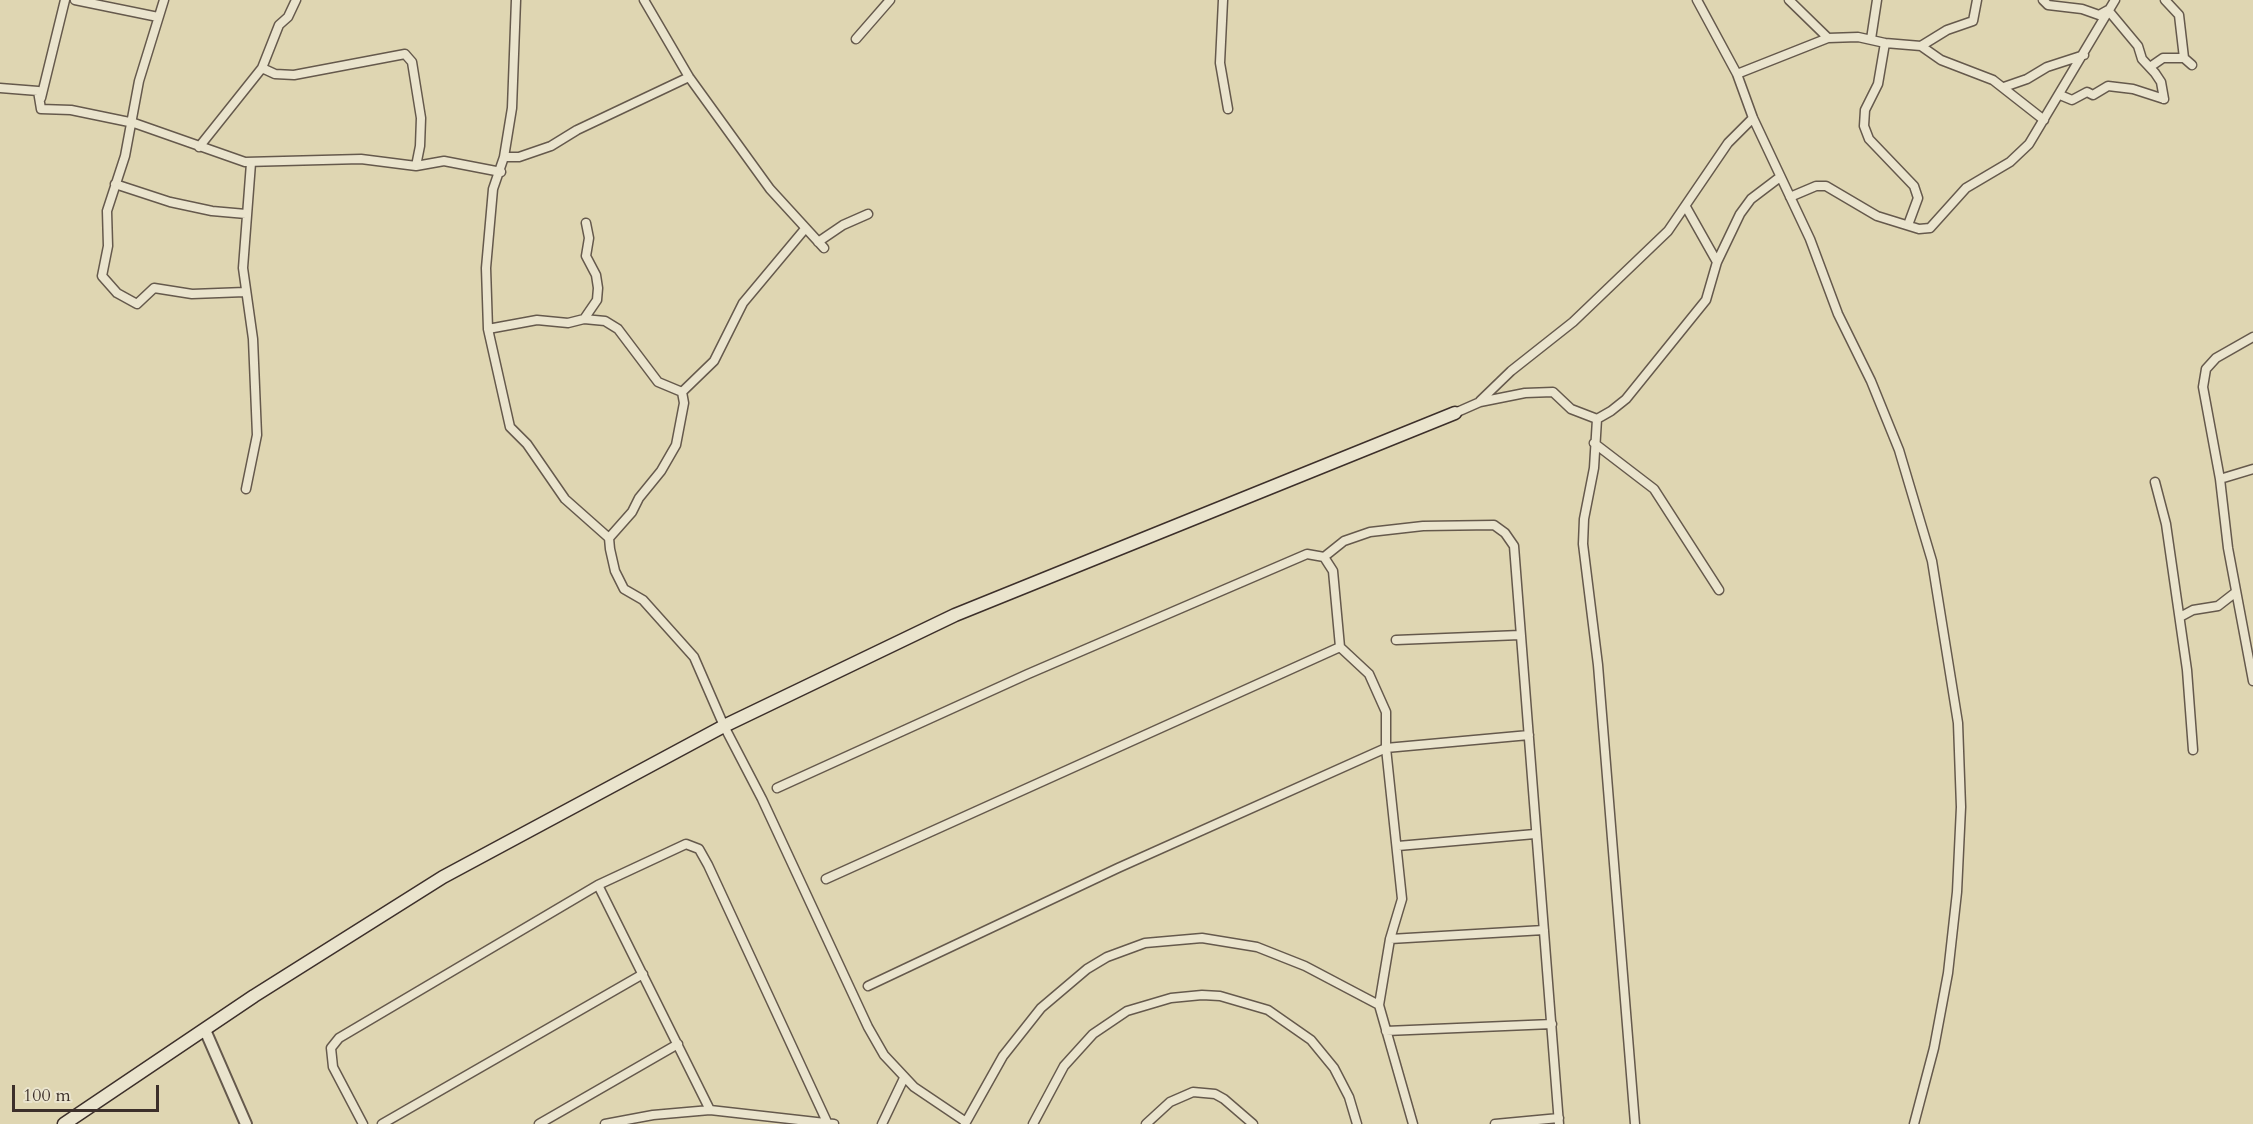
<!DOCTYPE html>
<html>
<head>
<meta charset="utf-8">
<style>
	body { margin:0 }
	#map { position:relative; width:2253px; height:1124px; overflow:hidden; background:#dfd6b2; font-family:Cardo,serif }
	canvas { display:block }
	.scale { position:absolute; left:12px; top:1085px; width:147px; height:27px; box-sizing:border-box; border:3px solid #3c2f2a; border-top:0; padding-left:8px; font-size:18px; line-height:21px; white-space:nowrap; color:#3c2f2a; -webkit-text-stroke:4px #eae4cd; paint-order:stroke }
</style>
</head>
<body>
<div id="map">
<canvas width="2253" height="1124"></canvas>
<div class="scale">100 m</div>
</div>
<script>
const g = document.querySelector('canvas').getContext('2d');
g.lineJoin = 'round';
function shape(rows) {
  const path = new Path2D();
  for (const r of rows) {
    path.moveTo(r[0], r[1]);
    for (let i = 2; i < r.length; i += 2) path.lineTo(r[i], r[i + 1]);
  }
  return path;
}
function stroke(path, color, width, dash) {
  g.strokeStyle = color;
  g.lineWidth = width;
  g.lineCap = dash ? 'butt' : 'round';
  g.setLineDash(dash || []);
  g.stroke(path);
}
const minor = shape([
	[75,0,158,17],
	[164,0,139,81,125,156,107,211,108,246,102,276,117,293,137,304,154,288,192,294,245,292],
	[516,0,512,108,504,157,493,189,486,268,488,329,510,427,527,444,565,499,609,538],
	[644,0,689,77,770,189,824,248],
	[1223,0,1220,63,1228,109],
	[1697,0,1737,74,1753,118,1810,239,1838,314,1871,381,1899,450,1932,561,1958,723,1961,807,1957,892,1948,973,1934,1048,1914,1124],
	[1789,0,1828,38],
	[2043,0,2048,5,2082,9,2099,15,2108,10,2138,46,2142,59,2155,73,2161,82,2164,99],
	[2165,0,2179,15,2184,58,2192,65],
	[856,39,890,0],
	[1871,39,1877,0],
	[1885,43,1878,84,1865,110,1864,126,1869,139,1914,186,1918,198,1908,225],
	[1921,46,1941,60,1993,80,2044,120],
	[2150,67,2163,58,2184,58],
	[262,68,275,74,294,75,405,54,412,62,421,118,420,146,416,166],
	[1737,74,1828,38,1858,37,1885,43,1921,46,1947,30,1973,21,1977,0],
	[2004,87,2027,79,2047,67,2084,55],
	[0,88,38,91,41,109,71,110,134,123,245,162,361,159,416,166,444,161,501,172],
	[2060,95,2072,100,2087,92,2093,95,2108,86,2133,89,2164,99],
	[41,98,65,0],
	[199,147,262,68,279,25,288,17,296,0],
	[504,157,519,157,551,146,577,130,689,77],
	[115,184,170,202,212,211,246,214],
	[1790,197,1816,186,1826,186,1877,216,1919,229,1930,228,1966,188,2010,162,2029,144,2115,0],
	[1686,207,1717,262],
	[804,230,743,303,714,361,682,392,684,403,676,445,661,471,639,498,632,512,609,538,610,549,615,571,624,589,643,600,694,657,724,726,762,799,868,1027,884,1055,914,1087,966,1122,965,1124],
	[818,242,843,225,868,214],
	[584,319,605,321,618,329,658,382,682,392],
	[488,329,537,320,568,323,584,319,597,300,598,288,596,275,586,256,589,238,586,223],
	[2253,337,2216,358,2206,369,2203,387,2220,479,2228,548,2253,681],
	[1480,401,1511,371,1573,322,1668,231,1728,143,1753,118],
	[1455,413,1480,402,1525,393,1553,392,1571,409,1597,419,1611,411,1626,399,1706,300,1717,262,1740,214,1751,199,1780,177],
	[1597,419,1594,468,1584,519,1583,544,1598,665,1635,1124],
	[1594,443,1654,489,1719,590],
	[2220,479,2253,469],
	[2155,482,2166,524,2187,670,2193,750],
	[246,489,257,435,253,339,243,268,251,163],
	[1324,557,1333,571,1340,647,1369,674,1386,712,1386,748,1402,899,1390,939,1379,1005,1413,1124],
	[2180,617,2193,610,2218,606,2236,592],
	[1396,640,1520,635],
	[777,788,1028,674,1307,554,1324,557,1344,541,1370,532,1423,526,1494,525,1505,533,1514,546,1559,1124],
	[1398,846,1535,834],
	[826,879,1340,647],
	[598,885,710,1110],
	[1390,939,1544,930],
	[868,986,1118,868,1386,748,1529,735],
	[1386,1031,1552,1024],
	[966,1122,1003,1056,1041,1008,1087,969,1107,957,1145,943,1202,938,1257,947,1305,966,1379,1005],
	[363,1124,333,1067,331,1048,339,1038,598,885,686,844,699,849,708,865,827,1122],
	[382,1124,643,974],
	[539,1124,678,1044],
	[605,1124,653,1115,710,1110,834,1124],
	[882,1124,904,1078],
	[1033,1124,1064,1066,1093,1034,1127,1011,1171,998,1202,995,1220,996,1268,1010,1311,1040,1334,1068,1349,1097,1357,1124],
	[1146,1124,1170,1102,1193,1092,1215,1094,1224,1099,1253,1124],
	[1495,1124,1559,1118]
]);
const tertiary = shape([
	[205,1030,246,1124]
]);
const secondary = shape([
	[64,1124,254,996,443,877,724,726,955,615,1455,413]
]);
stroke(minor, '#65594c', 11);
stroke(tertiary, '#65594c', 14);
stroke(secondary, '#3c2f2a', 15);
stroke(minor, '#eae4cd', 8);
stroke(tertiary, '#eae4cd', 10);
stroke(secondary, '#eae4cd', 12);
</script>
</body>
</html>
